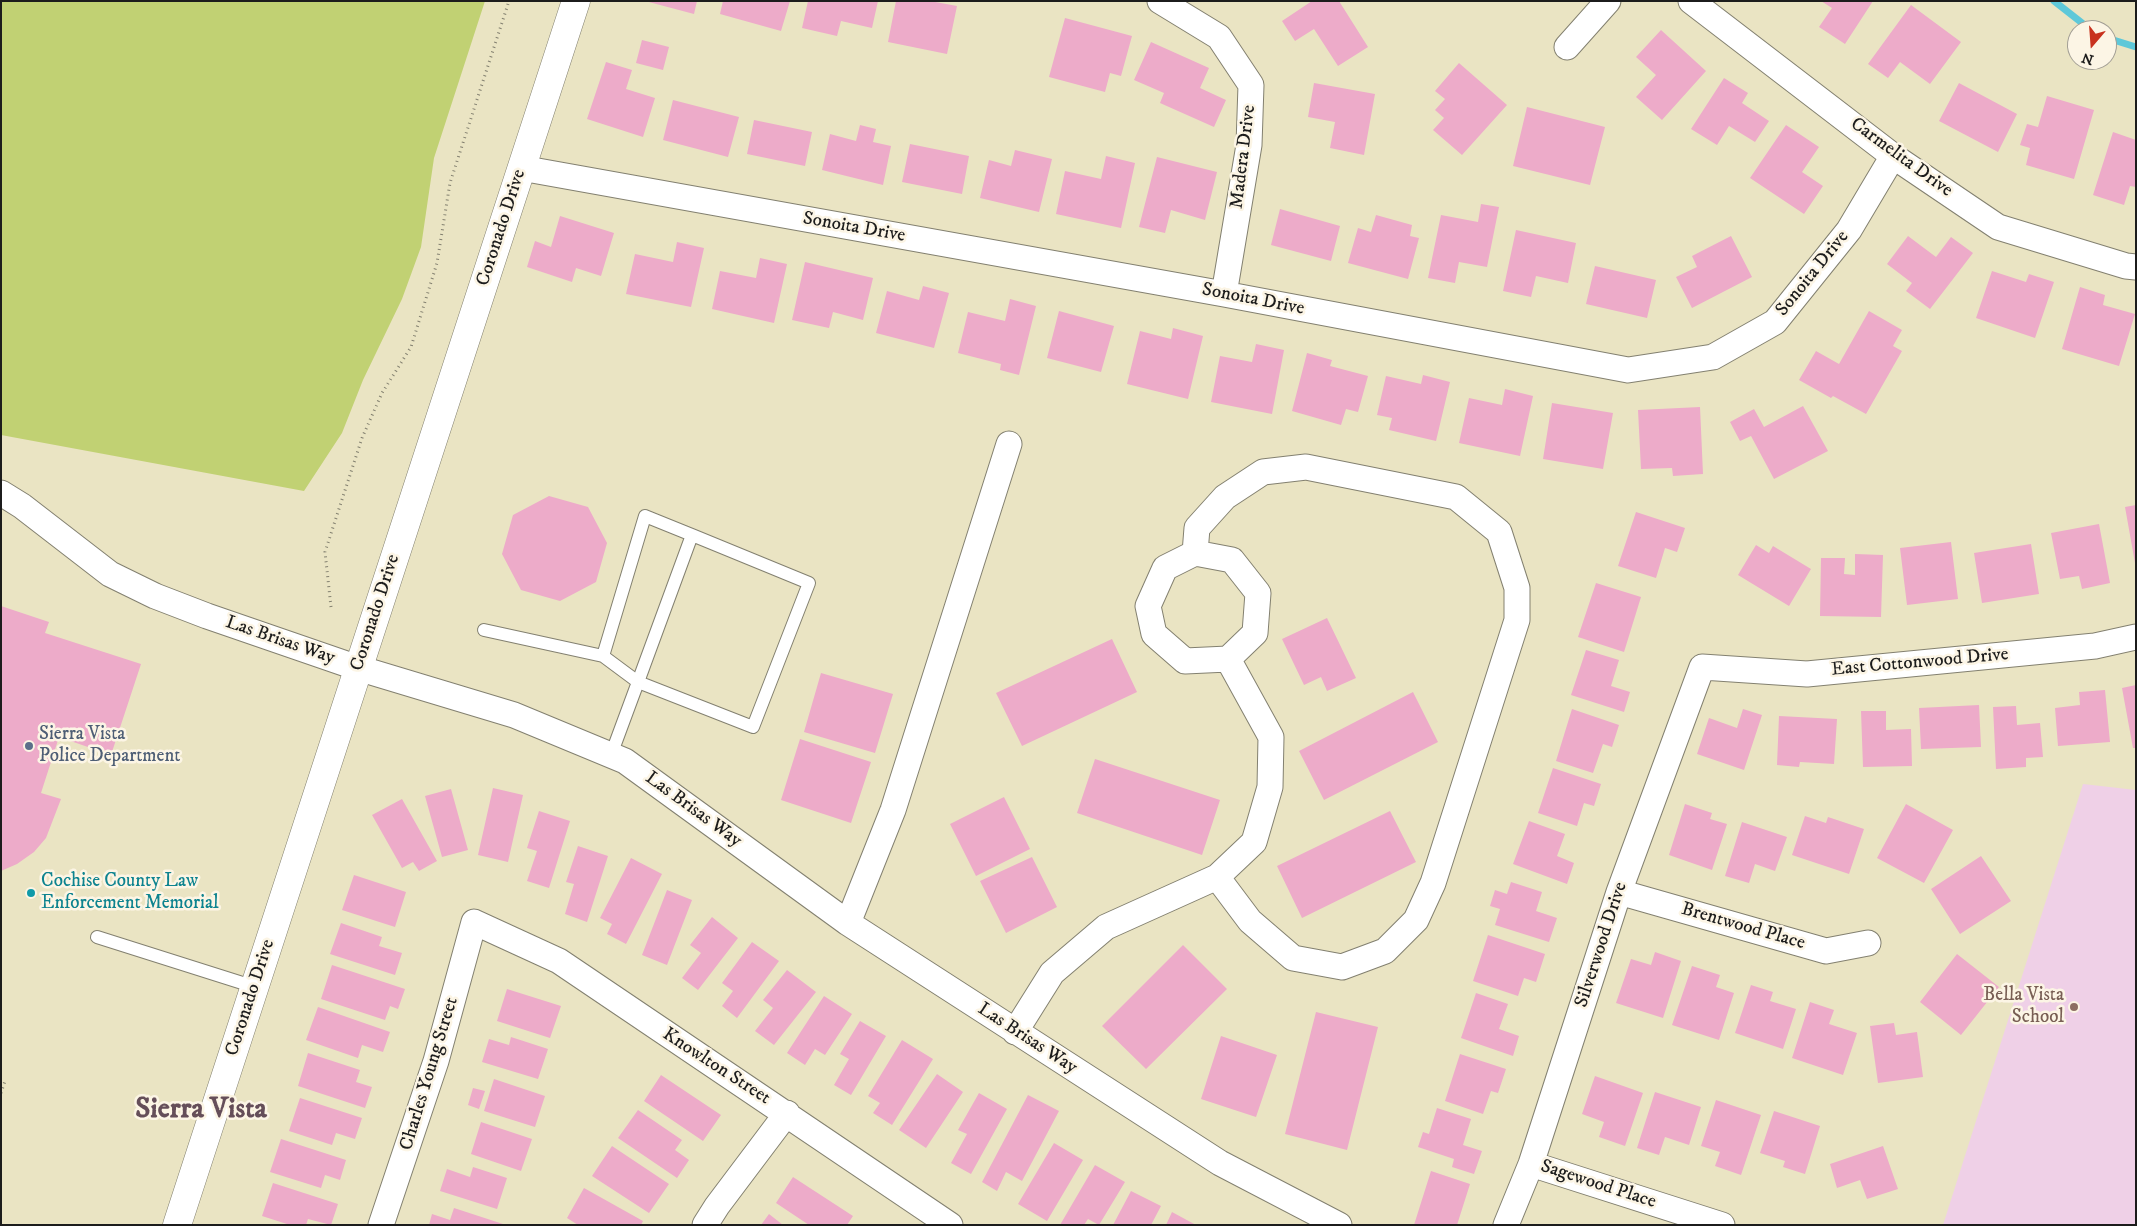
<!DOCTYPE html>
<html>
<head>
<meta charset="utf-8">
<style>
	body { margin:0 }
	#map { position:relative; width:2137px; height:1226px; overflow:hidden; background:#eae4c3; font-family:"IM FELL DW Pica",serif }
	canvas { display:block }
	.frame { position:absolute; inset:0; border:2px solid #1c1c1c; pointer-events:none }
	.north { position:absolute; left:2067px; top:20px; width:50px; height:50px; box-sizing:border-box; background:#fcf5e5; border:1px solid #a29e95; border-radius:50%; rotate:198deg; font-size:14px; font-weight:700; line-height:20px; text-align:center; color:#1c1c1c }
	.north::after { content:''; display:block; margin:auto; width:18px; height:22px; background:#c8321e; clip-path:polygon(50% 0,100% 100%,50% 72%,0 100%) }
</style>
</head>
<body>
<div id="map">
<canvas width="2137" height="1226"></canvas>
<div class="frame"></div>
<div class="north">N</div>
</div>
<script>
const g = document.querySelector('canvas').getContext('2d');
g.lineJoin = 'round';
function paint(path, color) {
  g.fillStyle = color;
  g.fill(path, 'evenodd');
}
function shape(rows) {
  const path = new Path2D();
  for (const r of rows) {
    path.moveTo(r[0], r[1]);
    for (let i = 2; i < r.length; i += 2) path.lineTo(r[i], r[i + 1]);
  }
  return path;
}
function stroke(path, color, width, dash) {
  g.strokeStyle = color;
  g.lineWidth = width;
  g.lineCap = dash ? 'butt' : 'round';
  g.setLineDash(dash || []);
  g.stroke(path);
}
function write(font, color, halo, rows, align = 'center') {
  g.font = font + ' "IM FELL DW Pica",serif';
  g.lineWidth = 5;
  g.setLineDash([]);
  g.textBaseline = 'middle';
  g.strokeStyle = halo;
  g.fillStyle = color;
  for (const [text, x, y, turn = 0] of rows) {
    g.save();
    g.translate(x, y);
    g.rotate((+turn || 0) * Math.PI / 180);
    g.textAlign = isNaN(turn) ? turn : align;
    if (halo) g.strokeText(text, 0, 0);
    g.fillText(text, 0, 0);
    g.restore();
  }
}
paint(shape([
	[2083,784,2136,790,2136,1225,1943,1225]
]), '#efd0e7');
paint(shape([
	[1,1,485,1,434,158,421,247,402,299,363,380,342,433,304,491,1,435]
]), '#c1d173');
stroke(shape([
	[2054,1,2091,30],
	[2107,38,2136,47]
]), '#5ec8d9', 7);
paint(shape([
	[645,1,697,1,694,14],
	[723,1,790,1,781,31,720,14],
	[808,1,878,1,872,28,841,21,837,36,802,28],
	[896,1,930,1,957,6,947,54,888,42],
	[1312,1,1339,1,1368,47,1338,66,1314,29,1295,41,1282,21],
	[1821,1,1873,1,1845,44,1819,27,1832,8],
	[1911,5,1961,42,1930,84,1900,62,1888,78,1868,64],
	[1065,18,1132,36,1121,76,1110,73,1105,92,1049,77],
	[1661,30,1706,71,1662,120,1636,97,1656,75,1636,57],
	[642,40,669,47,663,70,636,63],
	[1151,42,1209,68,1200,88,1226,100,1214,127,1160,103,1164,93,1134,80],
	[606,62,632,70,626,89,655,98,643,137,587,119],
	[1459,63,1507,105,1462,155,1433,130,1444,118,1435,110,1445,99,1435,91],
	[1724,78,1748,93,1742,103,1769,121,1755,142,1729,126,1717,145,1691,129],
	[1314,83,1375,94,1364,155,1330,148,1335,122,1308,117],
	[1959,83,2017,114,1998,152,1939,121],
	[2047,96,2094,110,2074,179,2026,165,2030,148,2020,145,2027,124,2038,127],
	[673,100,739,117,728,157,663,140],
	[1527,107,1605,127,1590,185,1513,166],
	[754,120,812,132,805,166,747,154],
	[860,125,876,129,873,142,891,146,883,185,822,170,830,134,856,141],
	[1786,125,1819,147,1802,172,1823,186,1804,214,1750,178],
	[2113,132,2136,140,2136,187,2130,186,2124,205,2093,195],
	[910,144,969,156,962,194,902,182],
	[1015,150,1052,159,1039,212,980,198,989,160,1011,166],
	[1106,156,1135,163,1121,228,1056,214,1065,171,1101,179],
	[1157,157,1217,172,1205,220,1171,210,1165,233,1139,227],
	[1481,204,1499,207,1487,267,1459,262,1455,283,1428,278,1441,215,1478,222],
	[1280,209,1340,226,1331,261,1271,245],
	[1376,215,1412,225,1410,236,1419,238,1408,279,1348,263,1358,228,1371,232],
	[560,216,614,233,601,276,576,268,572,282,527,267,535,241,551,247],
	[1516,230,1576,243,1568,283,1536,276,1531,297,1503,291],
	[1731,236,1752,277,1692,308,1676,277,1697,267,1692,256],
	[1908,236,1936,257,1951,237,1973,253,1930,309,1906,291,1912,283,1887,264],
	[677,242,704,248,691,307,626,294,635,254,673,262],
	[760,258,787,264,774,323,712,309,720,271,756,278],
	[805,262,873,278,863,320,833,312,829,328,792,320],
	[1595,266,1656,280,1647,318,1586,304],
	[1992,271,2026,282,2029,274,2054,282,2035,338,1976,318],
	[923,286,949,293,934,348,876,333,887,291,919,300],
	[2080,287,2105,295,2103,305,2135,314,2119,366,2062,349],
	[1010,299,1036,306,1019,375,1000,370,1001,364,958,353,968,312,1005,321],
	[1059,311,1114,326,1101,372,1047,358],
	[1869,311,1902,330,1893,346,1902,351,1866,414,1833,396,1831,398,1799,380,1816,351,1839,364],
	[1173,328,1203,336,1188,399,1127,384,1140,331,1171,339],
	[1256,344,1284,350,1272,414,1211,402,1220,356,1252,362],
	[1307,353,1332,360,1330,366,1368,376,1358,412,1346,409,1341,425,1292,411],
	[1423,375,1450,382,1436,441,1389,430,1392,418,1377,415,1386,376,1421,384],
	[1505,389,1533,396,1520,456,1459,443,1469,398,1502,405],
	[1552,403,1613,413,1603,469,1543,459],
	[1803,406,1828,451,1774,479,1751,436,1740,441,1730,422,1754,409,1764,427],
	[1700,407,1703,474,1673,476,1672,468,1641,469,1638,410],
	[549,496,588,507,607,543,596,582,560,601,521,590,502,554,513,515],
	[2136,505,2136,563,2135,563,2125,507],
	[1636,512,1685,528,1677,552,1665,548,1656,578,1618,566],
	[2099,524,2110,583,2082,589,2079,576,2060,579,2051,533],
	[1951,542,1958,599,1907,605,1900,548],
	[2031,544,2039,594,1982,603,1974,553],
	[1756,545,1769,553,1773,546,1811,569,1789,606,1738,575],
	[1855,554,1883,555,1881,617,1820,616,1821,558,1845,558,1844,574,1855,575],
	[1596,583,1641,597,1624,652,1578,637],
	[1,606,49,622,45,633,141,664,111,755,59,737,41,793,61,799,46,838,34,852,17,864,1,871],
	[1327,618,1356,678,1327,691,1321,677,1304,685,1282,639],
	[1112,639,1137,692,1022,746,996,693],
	[1586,650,1619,660,1611,686,1630,692,1624,712,1571,695],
	[821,673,893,694,875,753,804,732],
	[2136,685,2136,748,2133,748,2122,688],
	[2105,690,2110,742,2058,746,2055,708,2080,705,2079,692],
	[1413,692,1438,742,1324,800,1299,751],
	[1979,705,1981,747,1921,749,1919,708],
	[2016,706,2017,725,2040,723,2043,757,2026,758,2026,767,1996,769,1993,707],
	[1572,709,1619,725,1612,747,1603,744,1593,773,1556,761],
	[1743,709,1762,715,1744,770,1697,754,1709,718,1737,728],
	[1861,711,1886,711,1886,730,1911,729,1912,766,1863,767],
	[1779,716,1837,719,1834,764,1800,762,1799,767,1777,765],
	[800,739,871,762,851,823,781,800],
	[1095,759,1220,800,1202,855,1077,813],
	[1553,768,1601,784,1594,806,1584,803,1577,826,1538,813],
	[493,788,523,795,508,862,478,855],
	[451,789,468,850,442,857,425,796],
	[1004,797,1030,849,976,876,950,824],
	[402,799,437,861,419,871,413,862,402,868,372,815],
	[1685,804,1712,813,1710,819,1727,824,1712,870,1669,855],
	[1906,804,1953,830,1924,883,1877,858],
	[539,811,570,821,549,888,527,881,537,851,527,848],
	[1390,811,1416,862,1302,918,1277,866],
	[1805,816,1826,823,1828,817,1864,829,1849,874,1792,855],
	[1529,821,1565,834,1557,856,1574,863,1567,884,1513,864],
	[1742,822,1787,837,1775,871,1755,864,1749,883,1725,876],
	[578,846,608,856,587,922,565,914,574,884,566,882],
	[1981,856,2011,901,1960,934,1931,889],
	[1032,857,1057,907,1006,933,980,881],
	[631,858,662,874,626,944,607,934,612,924,600,918],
	[354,875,406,892,395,927,342,910],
	[1511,882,1542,892,1536,911,1557,918,1549,942,1495,925,1500,909,1490,906,1495,890,1507,894],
	[667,890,692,900,667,965,642,955],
	[712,917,738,938,698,990,682,978,701,953,690,945],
	[341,923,382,937,379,946,402,953,395,975,330,954],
	[1488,935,1545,954,1536,982,1524,978,1518,996,1473,981],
	[752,942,779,961,737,1018,722,1006,733,991,722,983],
	[1183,945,1227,989,1146,1069,1102,1026],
	[1655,952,1681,961,1663,1018,1616,1003,1631,959,1651,965],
	[1957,954,1999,987,1961,1035,1920,1002],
	[332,965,405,989,398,1009,390,1006,385,1020,321,999],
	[1692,966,1720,975,1716,987,1734,993,1719,1040,1672,1025],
	[787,970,816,992,774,1045,755,1031,773,1008,763,1000],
	[1751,985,1773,992,1770,1001,1796,1009,1783,1049,1735,1033],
	[507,989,561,1006,550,1038,497,1021],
	[1476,993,1508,1004,1499,1029,1519,1036,1513,1056,1461,1038],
	[824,996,852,1014,825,1055,815,1049,805,1065,787,1053],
	[1810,1002,1834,1010,1829,1024,1857,1033,1843,1075,1792,1058],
	[318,1007,390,1032,383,1052,362,1045,358,1058,306,1040],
	[1316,1012,1378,1027,1347,1150,1285,1134],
	[860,1021,886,1036,851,1095,834,1085,849,1059,840,1054],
	[1894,1023,1896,1035,1917,1032,1923,1077,1878,1083,1870,1026],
	[1221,1036,1277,1055,1256,1117,1201,1099],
	[511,1037,548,1049,538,1079,482,1062,489,1039,509,1045],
	[902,1040,933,1059,892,1125,873,1113,880,1103,868,1096],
	[308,1053,360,1070,356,1082,372,1087,365,1108,298,1086],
	[1460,1054,1506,1069,1498,1093,1491,1091,1483,1114,1445,1101],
	[937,1074,963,1092,926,1148,899,1130],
	[661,1075,721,1115,703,1141,644,1101],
	[1595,1076,1643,1093,1625,1146,1599,1137,1604,1122,1582,1114],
	[494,1079,545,1096,535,1127,484,1111],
	[473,1088,485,1091,479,1109,468,1105],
	[1655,1092,1701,1107,1689,1145,1665,1137,1659,1155,1637,1148],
	[979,1093,1007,1109,971,1174,951,1163,967,1134,958,1130],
	[1028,1095,1059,1111,1022,1181,1006,1172,997,1191,982,1182],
	[300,1098,362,1118,355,1139,336,1133,332,1145,289,1131],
	[1716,1100,1761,1115,1741,1175,1715,1166,1720,1152,1701,1146],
	[1437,1108,1471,1119,1463,1145,1482,1151,1474,1174,1452,1167,1454,1159,1418,1147,1423,1132,1429,1134],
	[638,1110,682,1140,675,1150,689,1160,677,1178,618,1138],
	[1774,1111,1820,1126,1805,1174,1783,1167,1785,1161,1760,1153],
	[481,1122,532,1139,521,1171,471,1154],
	[281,1139,346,1160,340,1180,325,1175,321,1188,270,1172],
	[1054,1143,1083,1160,1047,1221,1018,1204],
	[612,1146,669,1184,649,1213,592,1176],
	[1883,1146,1898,1189,1867,1199,1860,1180,1837,1188,1830,1164],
	[1095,1165,1125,1182,1099,1225,1088,1219,1084,1225,1060,1225],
	[473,1167,507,1178,497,1209,440,1191,447,1169,470,1177],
	[1431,1171,1470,1184,1457,1225,1414,1225],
	[793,1177,853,1216,847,1225,809,1225,776,1203],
	[273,1183,338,1204,331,1225,308,1219,306,1225,290,1225,262,1216],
	[584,1188,643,1221,641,1225,578,1225,567,1218],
	[1131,1191,1161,1206,1151,1225,1113,1225],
	[454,1208,503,1224,503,1225,429,1225,432,1214,450,1220],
	[1172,1212,1196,1225,1166,1225],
	[769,1214,783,1225,761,1225]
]), '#edabc9');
const lane = shape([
	[484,630,603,656,638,682,753,727,809,583,692,535,638,682,611,755],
	[603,656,645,516,692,535],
	[97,937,255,987]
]);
const street = shape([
	[1160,1,1219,37,1251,85,1249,145,1224,294],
	[1691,1,1893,156,1998,227,2126,266,2136,267],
	[1567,47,1608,1],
	[521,168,1224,294,1628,370,1713,357,1775,322,1849,230,1893,156],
	[1,493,22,506,110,574,155,596,207,616,358,668,514,715,625,761,848,923,1220,1163,1339,1225],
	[1195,553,1197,528,1225,497,1263,472,1306,467,1456,497,1499,532,1517,588,1517,620,1433,883,1416,920,1385,951,1342,967,1293,958,1250,921,1217,877],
	[1195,553,1232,560,1258,593,1255,633,1228,659,1185,661,1154,634,1148,606,1165,568,1195,553],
	[1619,892,1826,951,1868,943],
	[848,923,893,810,1009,444],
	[1015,1032,1052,973,1106,927,1217,877,1254,842,1270,787,1271,737,1228,659],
	[1531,1164,1722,1225],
	[381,1225,436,1061,474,922,559,961,950,1225],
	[705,1225,717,1206,787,1113],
	[1506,1225,1531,1164,1619,892,1702,667,1807,674,2095,646,2136,637]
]);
const secondary = shape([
	[177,1225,576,1]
]);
stroke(lane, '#838070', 14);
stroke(street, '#838070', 27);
stroke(secondary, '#838070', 29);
stroke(shape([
	[331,607,325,552,362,438,382,393,411,347,437,263,450,183,509,1],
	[1,1093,5,1081]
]), '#838070', 3, [1, 4]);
stroke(lane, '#fff', 12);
stroke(street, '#fff', 25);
stroke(secondary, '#fff', 28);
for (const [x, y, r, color] of [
	[29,746,5,"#5c6f8a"],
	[31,893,5,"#0f9aa8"],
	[2074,1007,5,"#8d6e63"]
]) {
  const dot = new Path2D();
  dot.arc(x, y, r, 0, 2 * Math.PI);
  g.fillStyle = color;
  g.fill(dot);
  stroke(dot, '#fcf5e5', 2);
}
write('19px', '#1c1c1c', '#fcf5e5', [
	["Madera Drive",1244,157,-83],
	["Carmelita Drive",1901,158,36],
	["Coronado Drive",502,228,-72],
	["Sonoita Drive",854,228,10],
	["Sonoita Drive",1813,274,-51],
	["Sonoita Drive",1253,300,11],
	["Coronado Drive",376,613,-72],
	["Las Brisas Way",280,641,19],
	["East Cottonwood Drive",1920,663,-5],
	["Las Brisas Way",693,810,36],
	["Brentwood Place",1743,927,16],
	["Silverwood Drive",1602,945,-72],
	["Coronado Drive",251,998,-72],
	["Las Brisas Way",1027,1039,33],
	["Knowlton Street",716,1067,33],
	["Charles Young Street",430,1074,-73],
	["Sagewood Place",1598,1185,18]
]);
write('19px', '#4e5e75', '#fcf5e5', [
	["Sierra Vista",39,735],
	["Police Department",39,757]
], 'left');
write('19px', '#0d838f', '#fcf5e5', [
	["Cochise County Law",41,882],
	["Enforcement Memorial",41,904]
], 'left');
write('19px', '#785e54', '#fcf5e5', [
	["Bella Vista",2064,996],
	["School",2064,1018]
], 'right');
write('bold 29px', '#654e59', '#fcf5e5', [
	["Sierra Vista",201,1111]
]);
</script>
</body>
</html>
